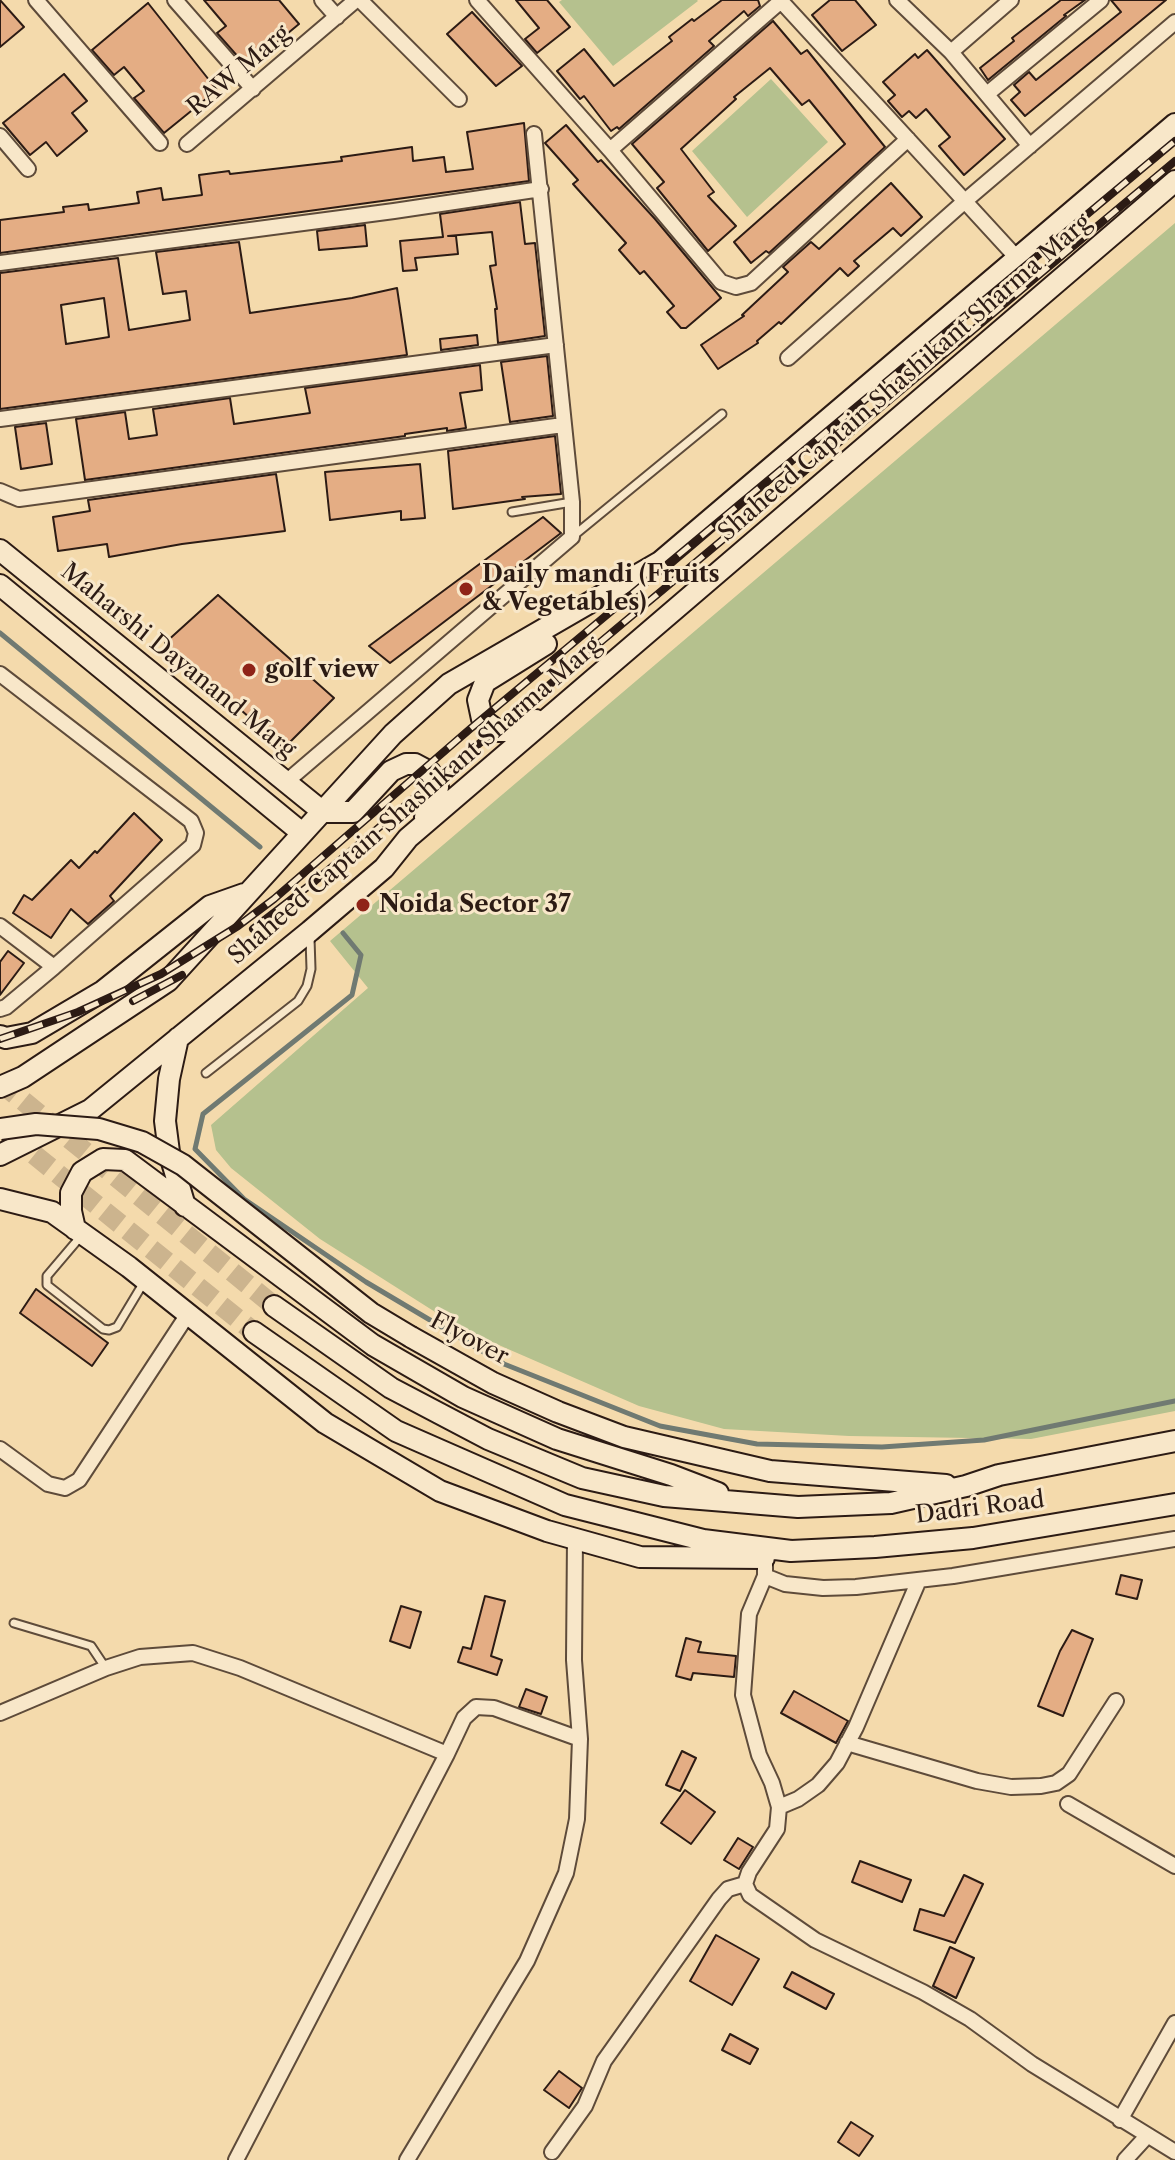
<!DOCTYPE html>
<html>
<head>
<meta charset="utf-8">
<style>
	body { margin:0 }
	canvas { display:block; background:#f4daac }
</style>
</head>
<body>
<canvas width="1175" height="2160"></canvas>
<script>
const g = document.querySelector('canvas').getContext('2d');
g.lineJoin = 'round';
function paint(path, color) {
  g.fillStyle = color;
  g.fill(path, 'evenodd');
}
function shape(rows) {
  const path = new Path2D();
  for (const r of rows) {
    path.moveTo(r[0], r[1]);
    for (let i = 2; i < r.length; i += 2) path.lineTo(r[i], r[i + 1]);
  }
  return path;
}
function stroke(path, color, width, dash) {
  g.strokeStyle = color;
  g.lineWidth = width;
  g.lineCap = dash ? 'butt' : 'round';
  g.setLineDash(dash || []);
  g.stroke(path);
}
function write(font, color, halo, rows, align = 'center') {
  g.font = font + ' "Libre Caslon Text",serif';
  g.lineWidth = 6;
  g.setLineDash([]);
  g.textBaseline = 'middle';
  g.strokeStyle = halo;
  g.fillStyle = color;
  for (const [text, x, y, turn = 0] of rows) {
    g.save();
    g.translate(x, y);
    g.rotate((+turn || 0) * Math.PI / 180);
    g.textAlign = isNaN(turn) ? turn : align;
    if (halo) g.strokeText(text, 0, 0);
    g.fillText(text, 0, 0);
    g.restore();
  }
}
paint(shape([
	[562,0,697,0,698,1,613,66,559,2],
	[771,79,828,142,747,217,692,151],
	[1175,223,1175,1411,1031,1439,849,1436,724,1429,639,1406,462,1329,320,1239,231,1168,216,1150,211,1125,368,988,330,941]
]), '#b5c18e');
stroke(shape([
	[0,633,260,847],
	[343,933,361,955,352,995,203,1114,195,1149,244,1199,366,1282,504,1364,660,1426,757,1444,882,1447,984,1440,1175,1401]
]), '#707a72', 5);
const building = shape([
	[0,0,24,27,0,47,0,0],
	[204,0,279,0,299,24,247,67,217,33,226,26,204,0],
	[516,0,547,0,570,27,537,53,525,39,539,28,516,0],
	[722,0,758,0,760,6,748,16,744,11,709,41,714,46,619,129,617,127,611,131,584,96,580,99,557,71,584,49,614,86,672,41,669,37,692,19,694,21,722,0],
	[830,0,855,0,876,25,842,51,812,15,830,0],
	[1061,0,1085,0,1064,15,1066,16,988,80,980,68,1014,41,1012,38,1061,0],
	[1111,0,1166,0,1025,116,1011,100,1020,92,1014,85,1029,72,1036,80,1121,12,1111,0],
	[148,3,217,90,164,133,134,98,144,91,124,67,114,75,92,50,148,3],
	[472,12,522,66,496,86,447,34,472,12],
	[773,21,801,54,807,50,885,147,769,253,766,251,751,263,734,242,845,144,809,100,802,105,770,68,734,97,736,99,681,149,714,192,708,196,736,226,708,251,657,188,664,182,632,144,773,21],
	[927,50,1005,139,964,175,939,146,950,137,926,109,916,118,909,111,902,117,888,101,895,95,883,82,915,54,918,58,927,50],
	[64,74,87,101,72,113,87,131,57,156,46,142,30,155,3,123,64,74],
	[524,123,529,181,0,253,0,220,64,212,63,207,88,204,89,210,139,203,137,192,161,188,163,200,202,195,199,175,229,171,230,174,342,161,341,157,412,147,413,161,444,157,446,172,473,169,467,132,524,123],
	[566,125,598,162,601,160,655,219,721,298,686,328,681,328,667,312,674,306,644,271,640,274,619,250,626,243,573,184,578,180,545,143,566,125],
	[891,183,922,217,901,236,893,228,854,261,859,266,848,276,840,268,781,324,779,322,757,341,758,343,718,369,701,345,744,316,742,315,788,272,783,267,811,242,819,249,891,183],
	[520,202,525,244,535,243,545,336,498,343,495,309,497,309,490,266,496,265,492,232,448,236,456,236,458,254,415,258,417,270,403,271,400,241,443,237,440,214,520,202],
	[365,225,367,246,319,250,317,231,365,225],
	[239,242,250,313,352,298,397,288,407,355,0,409,0,273,118,258,129,330,190,320,186,291,163,294,156,252,239,242],
	[104,298,109,337,66,344,61,305,104,298],
	[477,335,478,345,441,350,440,339,477,335],
	[547,356,553,416,510,422,501,362,547,356],
	[480,365,482,390,460,393,466,428,447,431,447,428,405,434,405,436,85,480,76,419,125,412,129,439,157,435,153,409,230,398,234,424,310,413,305,388,480,365],
	[46,423,52,464,21,469,15,427,46,423],
	[555,436,561,494,522,497,525,499,453,509,448,451,555,436],
	[420,464,425,518,401,520,401,511,330,520,325,472,420,464],
	[276,474,285,531,182,544,109,557,107,544,58,551,53,517,90,511,88,500,276,474],
	[543,517,561,533,390,663,369,646,543,517],
	[218,595,334,698,284,748,165,643,218,595],
	[134,813,162,840,110,896,114,901,88,924,71,909,51,938,13,913,24,895,32,900,71,860,79,868,95,851,97,853,134,813],
	[8,951,24,963,0,995,0,962,8,951],
	[36,1289,108,1343,92,1366,20,1313,36,1289],
	[1121,1575,1142,1580,1137,1599,1116,1594,1121,1575],
	[485,1596,505,1601,491,1656,502,1660,497,1675,458,1662,463,1647,471,1649,485,1596],
	[401,1606,421,1612,410,1648,390,1641,401,1606],
	[1072,1630,1093,1639,1063,1716,1038,1706,1060,1651,1072,1630],
	[686,1638,701,1642,698,1652,736,1656,734,1677,693,1673,691,1680,676,1676,686,1638],
	[526,1689,547,1697,541,1714,519,1707,526,1689],
	[794,1691,848,1721,836,1743,781,1713,794,1691],
	[682,1751,696,1758,680,1791,666,1785,682,1751],
	[685,1790,715,1812,691,1844,661,1823,685,1790],
	[738,1838,753,1847,739,1869,724,1860,738,1838],
	[860,1861,911,1880,902,1902,852,1882,860,1861],
	[964,1875,983,1884,955,1943,914,1930,920,1909,944,1916,964,1875],
	[716,1935,759,1959,732,2005,690,1981,716,1935],
	[950,1947,974,1958,956,1998,933,1986,950,1947],
	[792,1972,834,1994,826,2009,784,1987,792,1972],
	[730,2034,758,2049,750,2064,722,2050,730,2034],
	[559,2071,582,2088,569,2108,544,2090,559,2071],
	[851,2122,873,2136,859,2156,838,2142,851,2122]
]);
paint(building, '#e4ad84');
stroke(building, '#2c1b14', 2);
stroke(shape([
	[0,1082,274,1306],
	[11,1136,254,1332]
]), '#ccb48e', 20, [20, 10]);
const lane = shape([
	[512,512,572,502],
	[572,537,722,414],
	[206,1073,298,1001,307,986,311,969,310,938],
	[81,1236,47,1276,47,1285,103,1329,109,1330,117,1327,144,1282],
	[14,1623,91,1646,105,1667]
]);
const street = shape([
	[36,0,160,143],
	[175,0,253,89],
	[322,0,337,17],
	[360,0,459,99],
	[477,0,610,150,721,282,736,287,751,283,908,139],
	[780,0,1017,258],
	[897,0,951,52],
	[1011,0,951,52,1030,146],
	[987,94,1101,0],
	[0,136,28,169],
	[187,144,356,0],
	[610,150,781,1],
	[0,263,394,211,541,189],
	[788,358,965,201,1175,22],
	[0,419,556,345],
	[0,491,19,499,563,425],
	[0,674,191,821,196,833,193,845,54,967,6,1007,0,1009],
	[286,782,572,537,572,502,534,134],
	[0,926,54,967],
	[0,1449,48,1484,65,1488,79,1480,188,1314],
	[765,1558,765,1576,749,1614,743,1695,759,1755,772,1783,779,1807,777,1829,749,1872,745,1884,750,1895,815,1940,923,1992,970,2019,1032,2064,1175,2152],
	[765,1576,785,1584,823,1588,856,1587,953,1576,1175,1539],
	[0,1713,106,1668,140,1657,193,1653,240,1668,447,1754,236,2160],
	[847,1743,977,1781,1011,1787,1041,1786,1056,1783,1069,1774,1116,1701],
	[447,1754,464,1718,476,1707,494,1708,580,1739],
	[1068,1804,1175,1866],
	[779,1807,798,1799,818,1785,837,1763,856,1727,919,1580],
	[1120,2120,1175,2023],
	[552,2152,585,2106,604,2061,719,1899,728,1889,745,1884],
	[407,2160,527,1961,566,1873,577,1819,580,1739,574,1660,575,1538],
	[1125,2160,1147,2136]
]);
const secondary = shape([
	[0,550,323,812],
	[0,585,302,833],
	[536,720,517,731,498,731,482,719,478,700,485,682,546,644],
	[323,812,353,812,391,771,406,764,415,764,430,772,438,787,435,804,425,817],
	[0,1036,6,1038,32,1033,103,991,210,906,244,894],
	[178,1038,169,1079,165,1121,169,1152,185,1206],
	[0,1087,23,1077,168,981,393,734,449,684,660,562,1175,124],
	[0,1155,90,1110,310,931,384,868,408,838,1175,181],
	[0,1199,52,1212,129,1267,325,1423,440,1491,547,1531,640,1557,764,1558],
	[75,1229,71,1211,71,1193,82,1172,103,1159,125,1160,373,1345,463,1397,557,1439,671,1475,718,1493],
	[274,1306,391,1388,488,1439,582,1478,664,1496,798,1507,891,1503,966,1486,999,1475,1175,1441],
	[254,1332,396,1431,565,1505,703,1540,791,1551,875,1547,973,1538,1175,1504],
	[411,1337,493,1383,558,1412,624,1437,770,1471,946,1485]
]);
stroke(lane, '#5e4b3a', 11);
stroke(street, '#5e4b3a', 18);
stroke(secondary, '#2c1b14', 24);
stroke(lane, '#f8e7c9', 7);
stroke(street, '#f8e7c9', 14);
stroke(secondary, '#f8e7c9', 20);
const rail = shape([
	[253,929,315,881,1175,161],
	[133,1001,182,975],
	[0,1039,78,1012,161,974,238,926,274,899,470,729,1175,141]
]);
stroke(rail, '#2c1b14', 8);
stroke(rail, '#f8e7c9', 5, [15]);
const secondaryBridge = shape([
	[0,1129,36,1124,99,1129,142,1142,183,1165,371,1313,411,1337]
]);
stroke(secondaryBridge, '#2c1b14', 24, []);
stroke(secondaryBridge, '#f8e7c9', 20);
for (const [x, y, r, color] of [
	[466,589,8,"#8f2418"],
	[249,670,8,"#8f2418"],
	[363,905,8,"#8f2418"]
]) {
  const dot = new Path2D();
  dot.arc(x, y, r, 0, 2 * Math.PI);
  g.fillStyle = color;
  g.fill(dot);
  stroke(dot, '#f8e7c9', 3);
}
write('24px', '#2c1b14', '#f8e7c9', [
	["RAW Marg",239,71,-40],
	["Shaheed Captain Shashikant Sharma Marg",905,378,-41],
	["Maharshi Dayanand Marg",178,661,39],
	["Shaheed Captain Shashikant Sharma Marg",415,801,-41],
	["Flyover",469,1339,28],
	["Dadri Road",980,1508,-7]
]);
write('bold 24px', '#2c1b14', '#f8e7c9', [
	["Daily mandi (Fruits",482,575],
	["& Vegetables)",482,603],
	["golf view",265,670],
	["Noida Sector 37",379,905]
], 'left');
</script>
</body>
</html>
